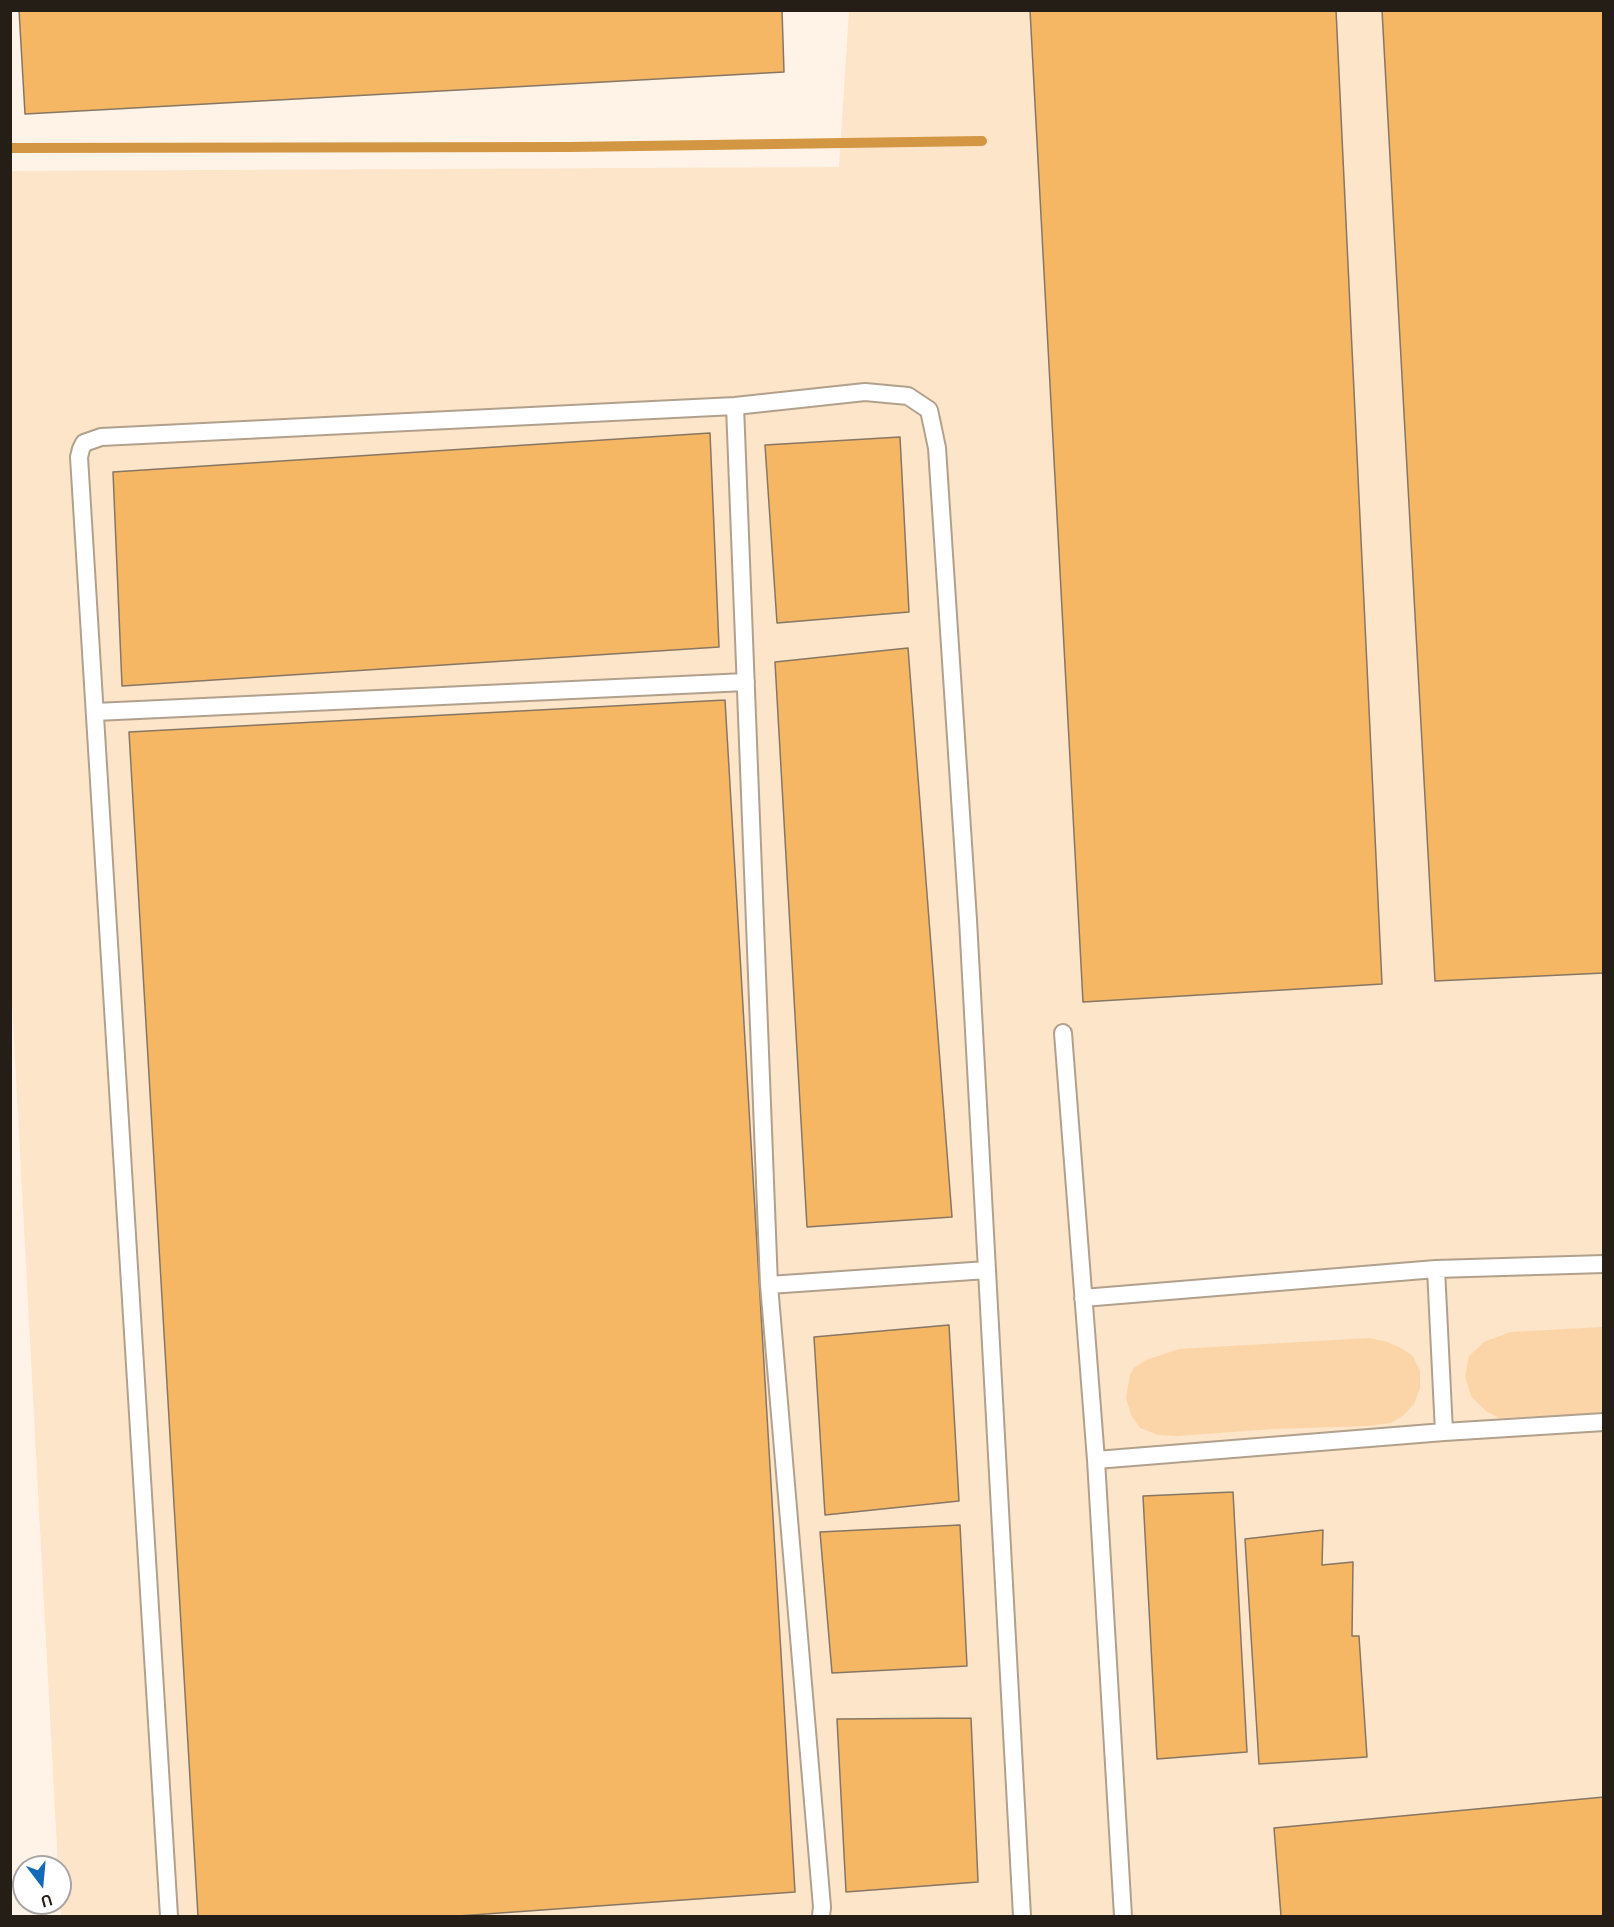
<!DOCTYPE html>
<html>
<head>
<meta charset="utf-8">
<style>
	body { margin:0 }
	#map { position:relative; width:1614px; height:1927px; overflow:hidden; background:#fef3e6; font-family:"Space Grotesk",sans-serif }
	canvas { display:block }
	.frame { position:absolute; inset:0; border:12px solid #251e17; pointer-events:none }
	.north { position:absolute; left:12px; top:1855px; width:60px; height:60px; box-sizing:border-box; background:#fff; border:2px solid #a8a5a2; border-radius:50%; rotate:164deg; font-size:16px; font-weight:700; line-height:24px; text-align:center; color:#251e17 }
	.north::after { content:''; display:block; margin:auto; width:21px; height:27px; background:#146ab8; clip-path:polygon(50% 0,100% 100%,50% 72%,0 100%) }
</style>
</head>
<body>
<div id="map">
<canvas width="1614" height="1927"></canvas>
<div class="frame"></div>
<div class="north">U</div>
</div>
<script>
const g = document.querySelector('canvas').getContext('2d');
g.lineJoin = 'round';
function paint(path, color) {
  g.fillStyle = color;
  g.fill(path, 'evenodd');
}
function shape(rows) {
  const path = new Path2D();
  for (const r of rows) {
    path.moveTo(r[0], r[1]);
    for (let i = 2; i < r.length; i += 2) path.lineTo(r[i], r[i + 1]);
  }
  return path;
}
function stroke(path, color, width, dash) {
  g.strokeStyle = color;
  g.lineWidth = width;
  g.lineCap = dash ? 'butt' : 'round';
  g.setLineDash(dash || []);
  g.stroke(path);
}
paint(shape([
	[849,11,1603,11,1603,1916,61,1916,60,1867,58,1867,11,983,10,171,839,167]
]), '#fce5c9');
paint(shape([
	[1603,1327,1603,1413,1499,1418,1486,1411,1471,1396,1465,1376,1469,1356,1484,1342,1510,1332],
	[1369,1338,1387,1342,1399,1347,1413,1356,1420,1371,1420,1388,1414,1404,1404,1415,1391,1423,1368,1426,1273,1429,1178,1436,1158,1435,1140,1428,1131,1415,1126,1398,1130,1375,1134,1368,1146,1360,1179,1349]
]), '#fbd5a8');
stroke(shape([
	[10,148,570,147,982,141]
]), '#d39642', 10);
const building = shape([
	[19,10,782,10,784,72,25,114,19,10],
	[1030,10,1336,10,1382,984,1083,1002,1030,10],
	[1382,10,1604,10,1604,973,1435,981,1382,10],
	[710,433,719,647,122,686,113,472,710,433],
	[900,437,909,612,777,623,765,445,900,437],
	[908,648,952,1217,807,1227,775,662,908,648],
	[725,700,795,1892,458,1916,198,1916,129,732,725,700],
	[949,1325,959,1501,825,1515,814,1337,949,1325],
	[1233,1492,1247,1752,1157,1759,1143,1496,1233,1492],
	[960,1525,967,1666,832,1673,820,1532,960,1525],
	[1323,1530,1322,1565,1353,1562,1352,1636,1359,1636,1367,1757,1259,1764,1245,1539,1323,1530],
	[971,1718,978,1882,846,1892,837,1719,971,1718],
	[1604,1797,1604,1916,1281,1916,1274,1828,1604,1797]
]);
paint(building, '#f6b765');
stroke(building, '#867663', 1.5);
const service = shape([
	[735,406,769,1285,822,1907,821,1916],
	[95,712,746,682],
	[1063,1033,1096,1460,1123,1916],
	[1436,1269,1444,1432],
	[769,1285,987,1270],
	[1083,1298,1436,1269,1604,1264],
	[1096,1460,1444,1432,1604,1422],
	[169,1916,79,457,81,449,84,443,101,437,735,406,865,392,908,396,929,410,937,448,968,920,1022,1916]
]);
stroke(service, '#b1a08c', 20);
stroke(service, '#fff', 16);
</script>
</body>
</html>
